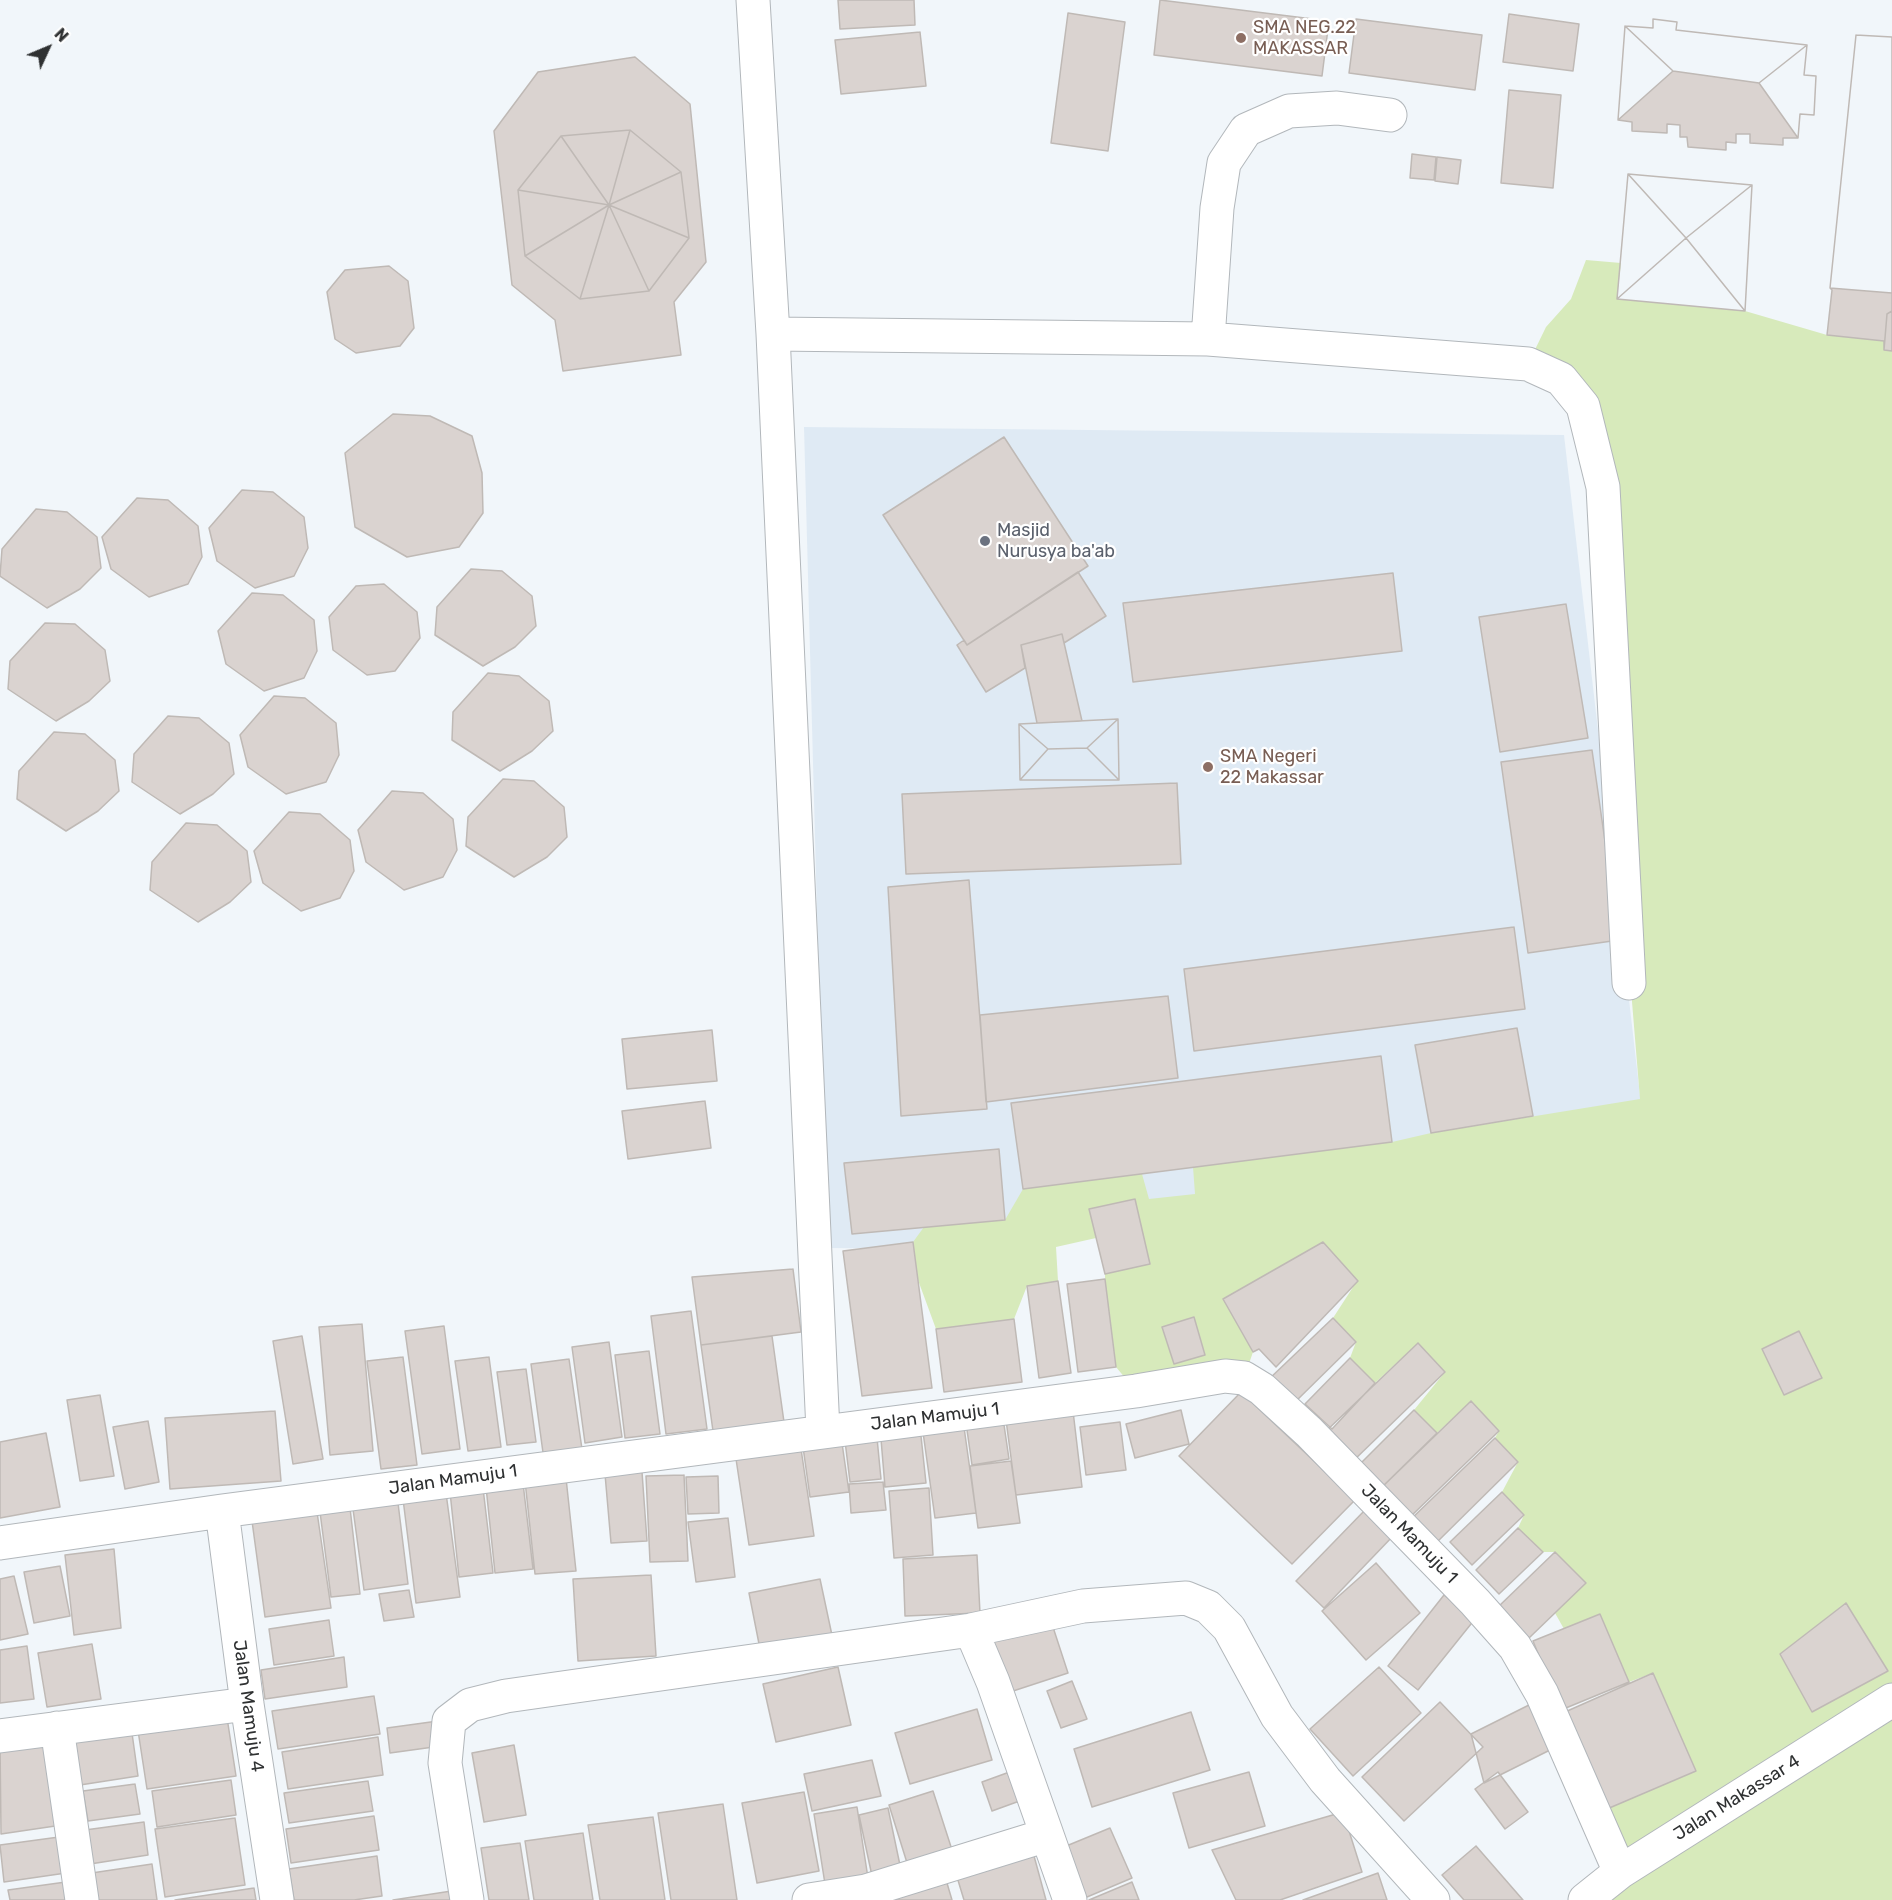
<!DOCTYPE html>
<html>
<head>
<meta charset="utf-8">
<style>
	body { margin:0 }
	#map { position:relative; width:1892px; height:1900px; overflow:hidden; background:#f1f6fa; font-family:Rubik,sans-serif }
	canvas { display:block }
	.north { position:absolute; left:18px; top:18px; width:60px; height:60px; -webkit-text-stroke:4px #fff; paint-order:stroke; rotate:46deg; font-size:16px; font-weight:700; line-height:24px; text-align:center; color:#2f3132 }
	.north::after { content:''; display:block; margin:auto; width:21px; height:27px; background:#2f3132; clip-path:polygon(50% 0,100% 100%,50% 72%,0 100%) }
</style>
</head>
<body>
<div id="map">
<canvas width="1892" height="1900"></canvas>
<div class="north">N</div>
</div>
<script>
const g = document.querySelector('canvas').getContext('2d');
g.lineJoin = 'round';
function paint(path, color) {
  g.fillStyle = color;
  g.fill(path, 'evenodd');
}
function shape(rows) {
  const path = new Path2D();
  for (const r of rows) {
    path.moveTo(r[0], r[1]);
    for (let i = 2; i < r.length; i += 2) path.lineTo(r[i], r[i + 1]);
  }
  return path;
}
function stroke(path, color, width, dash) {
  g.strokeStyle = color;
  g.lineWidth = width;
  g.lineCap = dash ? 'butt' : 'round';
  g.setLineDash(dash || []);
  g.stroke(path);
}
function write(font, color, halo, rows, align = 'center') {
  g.font = font + ' Rubik,sans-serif';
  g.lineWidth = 4.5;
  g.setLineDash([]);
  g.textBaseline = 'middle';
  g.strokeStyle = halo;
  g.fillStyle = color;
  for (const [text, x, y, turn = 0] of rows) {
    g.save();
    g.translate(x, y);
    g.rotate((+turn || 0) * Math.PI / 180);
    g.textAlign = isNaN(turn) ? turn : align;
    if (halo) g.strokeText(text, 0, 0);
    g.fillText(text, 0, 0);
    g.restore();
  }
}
paint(shape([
	[804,427,1564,435,1647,1156,958,1249,826,1248]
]), '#dfeaf4');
paint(shape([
	[1586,260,1621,263,1617,299,1745,311,1827,335,1884,341,1884,350,1892,351,1892,1900,1585,1900,1620,1872,1607,1809,1695,1771,1653,1673,1629,1682,1600,1615,1564,1629,1555,1613,1585,1583,1555,1552,1543,1552,1518,1528,1524,1515,1502,1492,1518,1462,1495,1438,1499,1431,1471,1401,1437,1433,1414,1410,1445,1372,1418,1343,1375,1383,1350,1358,1356,1342,1333,1318,1357,1281,1323,1242,1223,1299,1253,1352,1244,1378,1136,1391,1116,1367,1105,1279,1105,1274,1150,1264,1135,1199,1090,1209,1096,1238,1056,1247,1058,1281,1027,1286,1014,1319,936,1329,918,1280,913,1242,924,1227,1005,1220,1023,1189,1142,1174,1149,1199,1195,1194,1193,1167,1392,1142,1431,1133,1640,1099,1583,406,1528,364,1546,327,1571,299]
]), '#d7eabb');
const building = shape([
	[838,0,914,0,915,25,840,29,838,0],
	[1160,0,1329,21,1322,76,1154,55,1160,0],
	[1068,13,1125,22,1108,151,1051,143,1068,13],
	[1509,14,1579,24,1573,71,1503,62,1509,14],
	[1356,19,1482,35,1475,90,1349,73,1356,19],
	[1653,19,1677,22,1676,30,1807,45,1804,75,1816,76,1814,115,1800,114,1798,138,1783,138,1783,145,1750,143,1750,134,1736,134,1736,143,1726,142,1726,150,1688,147,1687,137,1680,137,1680,125,1667,124,1667,133,1632,131,1632,122,1618,120,1625,26,1653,28,1653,19],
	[1653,19,1677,22,1676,30,1807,45,1759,83,1673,71,1625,26,1653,28,1653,19],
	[1625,26,1673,71,1618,120,1625,26],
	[920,32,926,86,841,94,835,40,920,32],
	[1856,35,1892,37,1892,351,1884,350,1884,341,1827,335,1832,290,1830,288,1856,35],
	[1856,35,1892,37,1892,293,1830,288,1856,35],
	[1807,45,1804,75,1816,76,1814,115,1800,114,1798,138,1759,83,1807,45],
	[635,57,690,104,706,262,674,302,681,355,563,371,555,320,512,285,494,131,538,72,635,57],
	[1509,90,1561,95,1553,188,1501,183,1509,90],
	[630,130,609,205,561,136,630,130],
	[630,130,681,172,689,238,649,291,580,299,525,256,518,190,561,136,630,130],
	[630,130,681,172,609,205,630,130],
	[561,136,609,205,518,190,561,136],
	[1412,154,1436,157,1434,180,1410,178,1412,154],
	[1437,157,1461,160,1458,184,1435,181,1437,157],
	[681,172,689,238,609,205,681,172],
	[1628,174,1752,185,1745,311,1617,299,1628,174],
	[1628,174,1752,185,1686,238,1628,174],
	[1628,174,1686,238,1617,299,1628,174],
	[1752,185,1745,311,1686,238,1752,185],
	[518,190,609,205,525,256,518,190],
	[609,205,689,238,649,291,609,205],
	[609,205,580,299,525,256,609,205],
	[609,205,649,291,580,299,609,205],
	[1686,238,1745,311,1617,299,1686,238],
	[389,266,408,281,414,328,400,346,356,353,335,339,327,292,345,270,389,266],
	[1892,311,1892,351,1884,350,1887,314,1892,311],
	[1892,311,1892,351,1884,350,1887,314,1892,311],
	[393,414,430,416,472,436,482,473,483,513,459,547,407,557,355,527,345,453,393,414],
	[1004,437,1088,566,967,645,883,515,1004,437],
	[242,490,273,492,304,517,308,548,294,576,255,588,217,561,209,528,242,490],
	[137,498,168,500,198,526,202,557,188,584,149,597,111,569,102,537,137,498],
	[36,509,67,512,97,537,101,568,80,589,47,608,0,576,2,549,36,509],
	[471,569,502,571,532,596,536,626,515,647,483,666,435,635,437,607,471,569],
	[1078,572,1106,616,1064,643,1062,634,1021,645,1025,668,986,692,957,645,964,640,967,645,1078,572],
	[1393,573,1402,651,1133,682,1123,603,1393,573],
	[384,584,417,612,420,638,395,671,367,675,333,650,329,617,356,586,384,584],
	[252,593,283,595,314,620,317,651,304,678,264,691,226,664,218,631,252,593],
	[1566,604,1588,738,1500,752,1479,617,1566,604],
	[45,623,75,624,105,650,110,681,89,701,56,721,8,689,10,661,45,623],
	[1062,634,1082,721,1037,723,1021,645,1062,634],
	[488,673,519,676,549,701,553,731,532,751,500,771,452,740,453,712,488,673],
	[274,696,305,698,336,723,339,755,326,782,286,794,248,767,240,735,274,696],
	[168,716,199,718,229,743,234,774,213,794,180,814,132,782,134,754,168,716],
	[1118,719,1119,780,1020,780,1019,724,1118,719],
	[1118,719,1087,748,1048,749,1019,724,1118,719],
	[1118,719,1119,780,1087,748,1118,719],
	[1019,724,1048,749,1020,780,1019,724],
	[54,732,85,734,115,760,119,791,98,811,66,831,17,799,19,771,54,732],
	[1087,748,1119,780,1020,780,1048,749,1087,748],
	[1592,750,1619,940,1528,953,1501,762,1592,750],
	[503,779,534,781,564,807,567,837,547,857,514,877,466,846,468,817,503,779],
	[1177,783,1181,864,906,874,902,794,1177,783],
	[392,791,423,793,453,819,457,850,443,877,404,890,366,862,358,830,392,791],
	[289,812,320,814,350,840,354,871,340,898,301,911,263,883,254,851,289,812],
	[186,823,217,825,247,851,251,882,230,902,198,922,150,890,152,862,186,823],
	[969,880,987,1109,901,1116,888,887,969,880],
	[1514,927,1525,1009,1194,1051,1184,969,1514,927],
	[1168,996,1178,1078,986,1102,980,1015,1168,996],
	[1517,1028,1533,1116,1431,1133,1415,1045,1517,1028],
	[712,1030,717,1081,627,1089,622,1039,712,1030],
	[1381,1056,1392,1142,1023,1189,1011,1103,1381,1056],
	[705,1101,711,1148,628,1159,622,1111,705,1101],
	[999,1149,1005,1220,852,1234,844,1163,999,1149],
	[1135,1199,1150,1264,1105,1274,1089,1209,1135,1199],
	[913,1242,932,1388,862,1396,843,1251,913,1242],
	[1323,1242,1358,1281,1276,1367,1259,1349,1253,1352,1223,1299,1323,1242],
	[793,1269,801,1332,701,1345,692,1277,793,1269],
	[1105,1279,1116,1367,1078,1372,1067,1284,1105,1279],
	[1058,1281,1071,1373,1039,1378,1027,1286,1058,1281],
	[691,1311,707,1429,666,1434,651,1316,691,1311],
	[1194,1317,1205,1355,1174,1364,1162,1327,1194,1317],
	[1333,1318,1356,1342,1292,1405,1268,1380,1333,1318],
	[1014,1319,1022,1382,944,1392,936,1329,1014,1319],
	[362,1324,373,1451,330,1455,319,1327,362,1324],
	[444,1326,460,1449,422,1454,405,1331,444,1326],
	[1799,1331,1822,1378,1784,1395,1762,1349,1799,1331],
	[302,1336,323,1459,293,1464,273,1341,302,1336],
	[772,1336,784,1422,713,1431,701,1345,772,1336],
	[609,1342,622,1437,585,1443,572,1347,609,1342],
	[1418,1343,1445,1372,1350,1464,1322,1435,1418,1343],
	[649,1351,660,1434,625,1438,615,1355,649,1351],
	[403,1357,417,1465,381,1469,367,1361,403,1357],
	[489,1357,501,1447,468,1451,455,1361,489,1357],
	[1350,1358,1375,1383,1332,1429,1305,1404,1350,1358],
	[569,1359,583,1456,544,1460,531,1364,569,1359],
	[526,1369,536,1442,507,1445,497,1372,526,1369],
	[1241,1392,1355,1500,1292,1564,1179,1456,1241,1392],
	[100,1395,114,1476,80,1481,67,1400,100,1395],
	[1471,1401,1499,1431,1407,1520,1378,1491,1471,1401],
	[1181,1410,1189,1444,1135,1458,1126,1424,1181,1410],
	[1414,1410,1437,1433,1379,1490,1357,1467,1414,1410],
	[275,1411,281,1481,170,1489,165,1418,275,1411],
	[1073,1411,1082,1487,1016,1495,1006,1420,1073,1411],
	[1003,1418,1009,1459,972,1465,966,1423,1003,1418],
	[963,1420,976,1513,935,1518,922,1425,963,1420],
	[148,1421,159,1482,125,1489,113,1427,148,1421],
	[1120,1422,1126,1470,1086,1475,1080,1427,1120,1422],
	[46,1433,60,1507,0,1518,0,1442,46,1433],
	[921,1436,926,1483,885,1487,881,1439,921,1436],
	[877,1438,881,1479,850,1482,845,1441,877,1438],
	[1495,1438,1518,1462,1432,1547,1408,1522,1495,1438],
	[842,1443,849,1492,810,1497,803,1447,842,1443],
	[801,1449,814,1536,749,1545,736,1459,801,1449],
	[1011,1461,1020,1523,978,1528,970,1466,1011,1461],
	[642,1472,647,1541,611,1543,605,1474,642,1472],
	[684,1475,688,1561,650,1562,646,1476,684,1475],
	[718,1476,719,1513,688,1514,686,1477,718,1476],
	[566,1478,576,1571,535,1574,525,1481,566,1478],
	[883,1482,886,1510,851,1513,849,1484,883,1482],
	[523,1483,533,1569,495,1573,486,1487,523,1483],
	[483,1488,493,1573,459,1577,450,1492,483,1488],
	[929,1488,933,1555,894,1558,889,1491,929,1488],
	[1502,1492,1524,1515,1472,1565,1450,1542,1502,1492],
	[446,1493,460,1597,416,1603,403,1499,446,1493],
	[398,1503,408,1584,364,1590,353,1509,398,1503],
	[350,1508,360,1594,331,1597,320,1512,350,1508],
	[1366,1509,1394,1535,1324,1608,1296,1581,1366,1509],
	[317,1512,331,1608,265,1617,252,1521,317,1512],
	[728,1518,735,1577,696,1582,688,1522,728,1518],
	[1518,1528,1543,1552,1499,1594,1476,1570,1518,1528],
	[114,1549,121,1628,74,1635,65,1555,114,1549],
	[1555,1552,1586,1583,1529,1638,1498,1607,1555,1552],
	[977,1555,980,1613,905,1616,903,1559,977,1555],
	[1376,1563,1420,1613,1366,1660,1322,1611,1376,1563],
	[60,1566,70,1616,34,1623,24,1572,60,1566],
	[651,1575,656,1656,578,1661,573,1579,651,1575],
	[14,1576,28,1634,0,1640,0,1579,14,1576],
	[820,1579,833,1640,761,1654,749,1593,820,1579],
	[409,1590,414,1617,384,1621,379,1594,409,1590],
	[1444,1595,1475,1619,1418,1690,1388,1666,1444,1595],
	[1846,1603,1888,1671,1812,1712,1780,1654,1846,1603],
	[1600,1614,1629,1682,1561,1710,1533,1641,1600,1614],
	[1050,1618,1068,1673,1007,1693,988,1639,1050,1618],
	[329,1620,334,1656,274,1665,269,1629,329,1620],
	[92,1644,101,1699,47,1707,38,1653,92,1644],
	[27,1646,34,1699,0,1703,0,1650,27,1646],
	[344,1657,347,1687,265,1699,261,1670,344,1657],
	[838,1667,851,1725,776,1742,763,1684,838,1667],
	[1379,1667,1421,1713,1353,1776,1310,1729,1379,1667],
	[1653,1673,1696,1771,1607,1809,1565,1712,1653,1673],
	[1072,1681,1087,1719,1061,1728,1047,1691,1072,1681],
	[374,1696,380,1734,278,1749,272,1711,374,1696],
	[1440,1702,1483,1747,1404,1821,1362,1777,1440,1702],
	[1535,1702,1558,1746,1484,1783,1471,1734,1535,1702],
	[977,1709,992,1760,910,1784,895,1733,977,1709],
	[226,1711,236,1776,147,1789,137,1724,226,1711],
	[1191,1712,1210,1770,1092,1807,1074,1749,1191,1712],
	[438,1721,441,1746,390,1753,387,1728,438,1721],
	[131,1726,138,1776,80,1785,72,1735,131,1726],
	[49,1734,62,1825,1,1834,0,1741,49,1734],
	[378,1737,383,1775,288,1789,282,1752,378,1737],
	[514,1745,526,1815,484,1822,472,1753,514,1745],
	[872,1760,881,1796,812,1811,804,1774,872,1760],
	[1015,1770,1025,1799,992,1811,982,1782,1015,1770],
	[1249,1772,1265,1826,1189,1848,1173,1793,1249,1772],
	[1498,1772,1528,1812,1505,1829,1475,1789,1498,1772],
	[231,1780,236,1815,157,1827,152,1791,231,1780],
	[368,1781,373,1811,289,1823,284,1793,368,1781],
	[135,1784,140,1814,88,1821,83,1791,135,1784],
	[933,1791,953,1853,908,1866,889,1805,933,1791],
	[804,1792,819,1871,757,1883,742,1803,804,1792],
	[723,1804,737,1900,671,1900,658,1813,723,1804],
	[857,1807,868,1878,825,1884,814,1814,857,1807],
	[888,1808,901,1870,872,1876,859,1815,888,1808],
	[1343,1812,1362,1872,1280,1900,1236,1900,1212,1850,1343,1812],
	[374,1816,379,1850,291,1863,286,1829,374,1816],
	[653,1817,665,1900,600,1900,588,1825,653,1817],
	[235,1818,245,1885,165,1897,155,1829,235,1818],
	[144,1822,148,1855,90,1864,85,1830,144,1822],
	[1110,1828,1132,1878,1080,1900,1059,1849,1110,1828],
	[583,1833,593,1900,534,1900,525,1841,583,1833],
	[59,1837,66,1873,4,1882,0,1845,59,1837],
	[520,1843,529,1900,489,1900,481,1848,520,1843],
	[1476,1846,1523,1900,1464,1900,1442,1875,1476,1846],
	[377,1856,382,1896,354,1900,294,1900,289,1869,377,1856],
	[1034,1856,1046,1900,964,1900,957,1877,1034,1856],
	[152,1864,157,1900,89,1900,85,1874,152,1864],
	[944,1873,952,1900,889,1900,944,1873],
	[1378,1873,1387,1900,1303,1900,1378,1873],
	[73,1881,76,1900,10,1900,8,1890,73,1881],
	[1132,1882,1139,1900,1089,1900,1132,1882],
	[254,1888,256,1900,175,1900,254,1888],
	[458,1890,460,1900,393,1900,458,1890]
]);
paint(building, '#dad3d0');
stroke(building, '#bfb9b5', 1.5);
const street = shape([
	[753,0,773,334,823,1431],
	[773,334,1208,339,1217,208,1224,163,1246,130,1289,111,1337,108,1390,115],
	[1208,339,1528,364,1561,379,1583,406,1603,487,1629,983],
	[222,1511,247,1704,277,1900],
	[0,1543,222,1511,1136,1391,1225,1376,1244,1378,1262,1389,1309,1432,1475,1602,1515,1647,1542,1694,1620,1872],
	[971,1630,993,1682,1070,1900],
	[57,1728,82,1900],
	[0,1736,247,1704],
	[467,1900,445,1763,449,1721,470,1705,506,1696,555,1689,971,1630,1083,1606,1186,1598,1208,1607,1229,1628,1277,1716,1325,1780,1433,1900],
	[809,1900,866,1891,1047,1835],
	[1585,1900,1620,1872,1892,1700]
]);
stroke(street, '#b2b7bb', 35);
stroke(street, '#fff', 33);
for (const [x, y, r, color] of [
	[1241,38,6,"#8d6e63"],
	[985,541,6,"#6b7280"],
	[1208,767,6,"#8d6e63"]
]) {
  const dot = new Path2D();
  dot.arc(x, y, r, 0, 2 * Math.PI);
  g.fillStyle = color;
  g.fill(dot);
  stroke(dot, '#fff', 2);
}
write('18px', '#785e54', '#fff', [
	["SMA NEG.22",1253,28],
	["MAKASSAR",1253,49],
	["SMA Negeri",1220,757],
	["22 Makassar",1220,778]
], 'left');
write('18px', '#5b616d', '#fff', [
	["Masjid",997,531],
	["Nurusya ba'ab",997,552]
], 'left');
write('18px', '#2f3132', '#fff', [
	["Jalan Mamuju 1",935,1417,-7],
	["Jalan Mamuju 1",453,1480,-8],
	["Jalan Mamuju 1",1409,1534,46],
	["Jalan Mamuju 4",248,1706,82],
	["Jalan Makassar 4",1737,1798,-32]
]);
</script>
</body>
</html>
